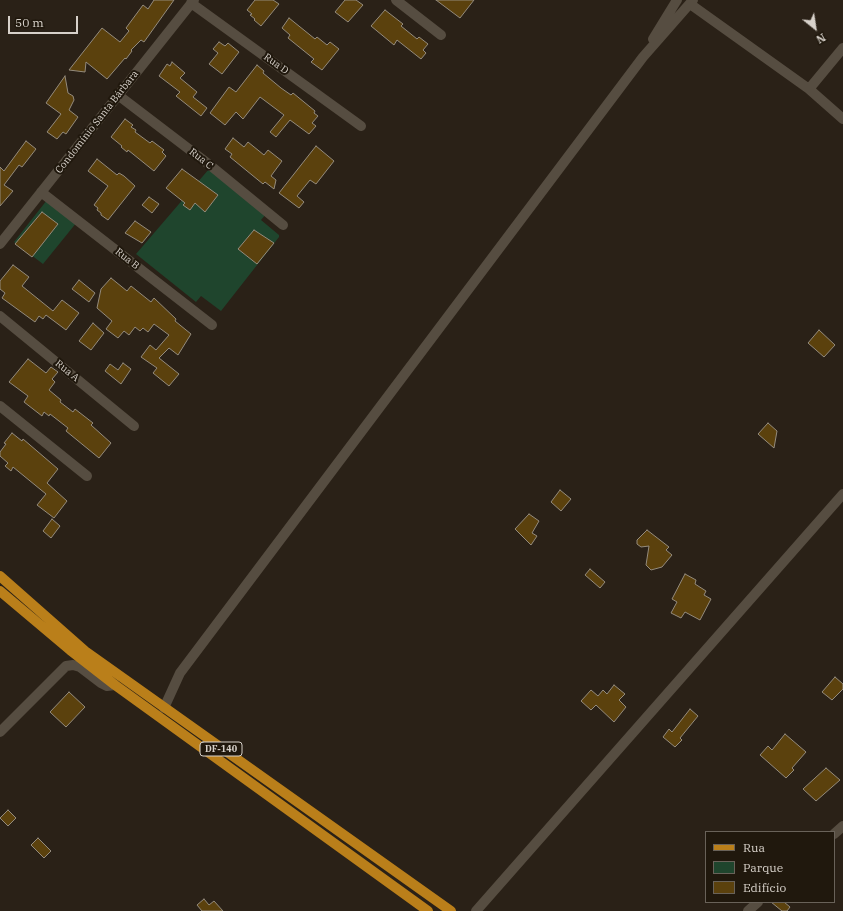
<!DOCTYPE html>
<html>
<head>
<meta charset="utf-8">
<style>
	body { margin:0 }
	#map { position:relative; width:843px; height:911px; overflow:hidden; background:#2a2117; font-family:"IBM Plex Serif",serif }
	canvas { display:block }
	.legend { position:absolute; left:705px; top:831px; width:130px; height:72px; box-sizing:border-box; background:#20180d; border:1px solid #696259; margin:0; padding:5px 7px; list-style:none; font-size:12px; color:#d7d1ca }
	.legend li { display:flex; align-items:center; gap:8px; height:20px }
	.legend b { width:20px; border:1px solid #696259 }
	.north { position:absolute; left:795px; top:8px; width:40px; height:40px; -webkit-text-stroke:3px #20180d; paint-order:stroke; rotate:150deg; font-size:11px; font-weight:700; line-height:16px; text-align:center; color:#d7d1ca }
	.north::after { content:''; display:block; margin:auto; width:14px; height:18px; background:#d7d1ca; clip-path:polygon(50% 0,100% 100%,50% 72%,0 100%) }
	.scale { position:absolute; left:8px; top:16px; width:70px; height:18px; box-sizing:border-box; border:2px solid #d7d1ca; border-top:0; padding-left:5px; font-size:12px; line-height:14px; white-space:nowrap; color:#d7d1ca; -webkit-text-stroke:3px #20180d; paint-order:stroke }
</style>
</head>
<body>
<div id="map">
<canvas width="843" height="911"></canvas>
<ul class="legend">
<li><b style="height:5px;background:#ba7f1a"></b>Rua</li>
<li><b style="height:11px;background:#1f452d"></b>Parque</li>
<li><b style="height:11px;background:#5b410d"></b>Edifício</li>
</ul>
<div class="north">N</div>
<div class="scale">50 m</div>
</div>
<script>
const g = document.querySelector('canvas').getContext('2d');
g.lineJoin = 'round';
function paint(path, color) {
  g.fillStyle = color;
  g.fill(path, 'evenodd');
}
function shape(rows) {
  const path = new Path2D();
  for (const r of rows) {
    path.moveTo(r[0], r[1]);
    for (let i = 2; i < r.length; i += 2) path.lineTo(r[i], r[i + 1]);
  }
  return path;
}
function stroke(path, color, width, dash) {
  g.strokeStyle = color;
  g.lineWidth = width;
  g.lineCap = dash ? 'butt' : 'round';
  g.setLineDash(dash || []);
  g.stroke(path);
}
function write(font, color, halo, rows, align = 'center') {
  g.font = font + ' "IBM Plex Serif",serif';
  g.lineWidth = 4;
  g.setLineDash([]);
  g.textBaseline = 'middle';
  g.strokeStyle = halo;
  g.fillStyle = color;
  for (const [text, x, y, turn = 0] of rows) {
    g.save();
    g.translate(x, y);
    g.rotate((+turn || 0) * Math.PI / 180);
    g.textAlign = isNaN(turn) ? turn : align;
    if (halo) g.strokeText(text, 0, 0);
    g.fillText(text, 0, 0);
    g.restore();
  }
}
paint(shape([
	[209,169,266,214,261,220,279,235,279,237,221,311,201,296,196,302,136,254],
	[47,200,77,222,43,264,14,242]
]), '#1f452d');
const building = shape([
	[154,0,174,0,144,42,141,40,131,50,132,51,126,59,125,58,107,79,86,62,85,72,69,70,102,28,120,42,129,31,126,28,143,5,148,9,154,0],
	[255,0,273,0,279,4,261,26,254,20,255,19,250,15,252,14,247,10,255,0],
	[345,0,356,0,363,5,348,22,335,12,345,0],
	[436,0,474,0,460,18,436,0],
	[385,10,403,24,401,26,417,39,419,37,428,44,423,50,426,53,421,59,397,40,394,45,371,26,385,10],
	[289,18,315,39,317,37,327,45,330,42,339,49,322,70,311,62,314,59,288,38,290,35,282,28,289,18],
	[219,42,225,46,228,43,239,52,222,74,209,64,218,53,213,49,219,42],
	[172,62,185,73,180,78,197,92,193,97,207,108,201,116,176,96,180,92,159,76,167,64,170,66,172,62],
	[257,65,264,71,263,73,281,88,291,95,293,93,315,111,314,113,318,116,312,123,316,126,309,134,290,120,276,137,270,132,284,115,260,97,243,119,236,112,225,125,210,113,229,87,236,92,257,65],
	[65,76,68,93,73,96,74,100,69,110,78,117,66,134,63,132,57,139,47,132,61,114,46,103,65,76],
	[125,119,133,125,131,127,136,130,135,132,150,143,152,141,164,150,162,152,166,156,154,171,128,150,127,152,121,147,122,146,111,137,125,119],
	[233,138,244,147,248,142,264,155,268,150,282,161,271,176,276,180,274,189,265,182,263,184,230,157,232,154,225,149,233,138],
	[26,141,36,149,22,167,19,165,4,185,13,191,0,206,0,167,4,171,26,141],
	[316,146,334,161,316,184,310,180,297,196,304,202,299,208,279,193,316,146],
	[97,159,117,175,119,173,124,176,135,186,108,220,101,215,101,213,97,210,98,208,94,205,108,186,88,171,97,159],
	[182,169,218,195,205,212,195,203,190,210,183,205,185,203,166,188,182,169],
	[149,197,159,204,152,213,142,205,149,197],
	[42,212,58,224,32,257,15,244,42,212],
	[135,221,151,232,142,243,125,233,135,221],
	[254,230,274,243,257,264,238,249,254,230],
	[13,265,29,277,22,286,53,311,62,300,79,313,66,330,46,315,43,319,39,316,35,322,2,298,5,293,0,289,0,281,13,265],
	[111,278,127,291,131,286,151,302,154,298,176,319,175,321,191,334,178,355,169,348,159,358,179,374,169,386,153,373,157,368,141,357,150,345,156,350,169,335,154,324,148,332,143,328,140,331,135,327,129,335,124,331,118,338,106,329,112,321,97,308,101,289,111,278],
	[79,280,95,293,89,302,72,289,79,280],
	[93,323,104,333,91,350,79,341,93,323],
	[819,330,835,345,824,357,808,343,819,330],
	[28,359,46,373,51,367,58,372,52,379,55,382,49,390,61,400,60,402,73,412,75,409,93,423,91,425,111,443,99,458,66,431,68,428,50,414,49,416,44,412,42,416,24,402,28,396,9,382,28,359],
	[123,363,131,369,121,384,105,371,110,364,118,370,123,363],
	[768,423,777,431,774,448,758,434,768,423],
	[12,433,22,441,23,439,58,469,47,483,67,501,54,518,37,505,46,494,13,467,11,471,5,466,8,463,0,456,0,452,6,444,4,443,12,433],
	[560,490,571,499,561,511,551,502,560,490],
	[529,514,539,521,532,533,537,536,531,545,515,529,529,514],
	[52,519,60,526,51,538,43,531,52,519],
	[647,530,669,547,666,550,672,555,662,567,651,570,646,565,649,546,641,547,637,544,637,540,647,530],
	[590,569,605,582,600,588,585,575,590,569],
	[685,574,696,580,695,584,706,591,704,595,711,599,700,620,685,612,681,618,671,613,677,602,672,599,685,574],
	[835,677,843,684,843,689,832,700,822,692,835,677],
	[614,685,625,694,619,700,626,707,614,722,596,705,591,710,581,701,591,690,598,696,603,690,607,694,614,685],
	[69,692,85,707,66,727,50,712,69,692],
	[690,709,698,716,680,738,682,740,675,747,663,737,669,729,672,732,690,709],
	[785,734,806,752,792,768,794,770,786,778,760,755,768,746,772,750,785,734],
	[826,768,840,780,816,801,803,789,826,768],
	[8,810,16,818,8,826,0,818,8,810],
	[38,838,51,851,44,858,31,845,38,838],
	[204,899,209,905,214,901,223,911,202,911,197,905,204,899],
	[771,902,784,902,790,907,787,911,782,911,771,902]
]);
paint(building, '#5b410d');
stroke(building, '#948b7d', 1);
stroke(shape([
	[396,0,441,35],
	[191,3,361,126],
	[690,4,809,89,843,119],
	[653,39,677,0],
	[809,89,843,48],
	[118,95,211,166,283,225],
	[41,192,212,325],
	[0,244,194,0],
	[0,316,134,426],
	[0,406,87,476],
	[164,708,180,673,643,57,693,0],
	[0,732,66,666,73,665,80,667,101,683,107,686,115,685],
	[834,834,843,826],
	[476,911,843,494],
	[748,911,758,902]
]), '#564d41', 10);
stroke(shape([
	[0,576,85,651,451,911],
	[0,591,70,650,115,685,428,911]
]), '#ba7f1a', 10);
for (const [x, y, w] of [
	[221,749,42]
]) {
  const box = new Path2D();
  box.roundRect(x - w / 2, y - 7, w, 14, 3);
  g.fillStyle = '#20180d';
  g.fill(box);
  stroke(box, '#d7d1ca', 1);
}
write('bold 9px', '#d7d1ca', null, [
	["DF-140",221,749]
]);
write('10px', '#d7d1ca', '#20180d', [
	["Rua D",276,64,36],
	["Condomínio Santa Bárbara",97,122,-52],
	["Rua C",201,159,38],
	["Rua B",127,259,38],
	["Rua A",67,371,39]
]);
</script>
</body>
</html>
